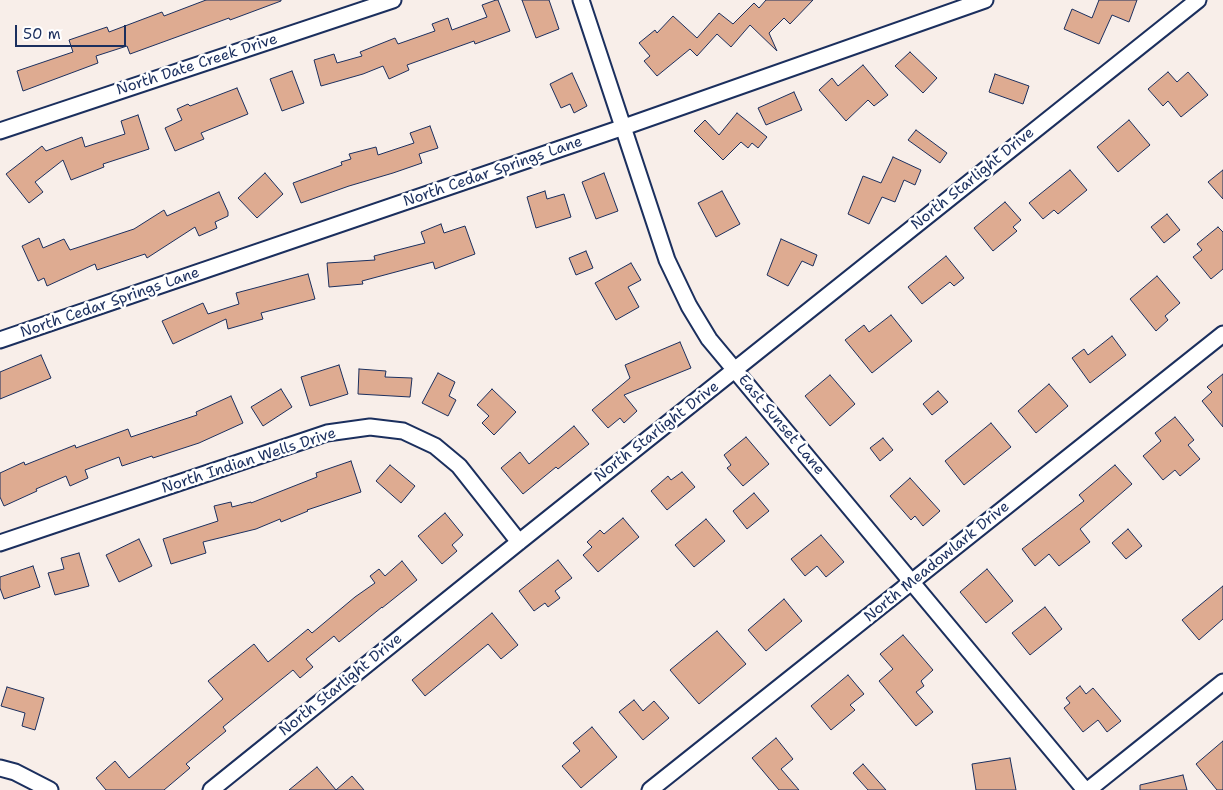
<!DOCTYPE html>
<html>
<head>
<meta charset="utf-8">
<style>
	body { margin:0 }
	#map { position:relative; width:1223px; height:790px; overflow:hidden; background:#f8eee9; font-family:"Shantell Sans",sans-serif }
	canvas { display:block }
	.scale { position:absolute; left:15px; top:25px; width:111px; height:22px; box-sizing:border-box; border:2px solid #1b2f5e; border-top:0; padding-left:6px; font-size:15px; line-height:18px; white-space:nowrap; color:#1b2f5e; -webkit-text-stroke:4px #fff; paint-order:stroke }
</style>
</head>
<body>
<div id="map">
<canvas width="1223" height="790"></canvas>
<div class="scale">50 m</div>
</div>
<script>
const g = document.querySelector('canvas').getContext('2d');
g.lineJoin = 'round';
function paint(path, color) {
  g.fillStyle = color;
  g.fill(path, 'evenodd');
}
function shape(rows) {
  const path = new Path2D();
  for (const r of rows) {
    path.moveTo(r[0], r[1]);
    for (let i = 2; i < r.length; i += 2) path.lineTo(r[i], r[i + 1]);
  }
  return path;
}
function stroke(path, color, width, dash) {
  g.strokeStyle = color;
  g.lineWidth = width;
  g.lineCap = dash ? 'butt' : 'round';
  g.setLineDash(dash || []);
  g.stroke(path);
}
function write(font, color, halo, rows, align = 'center') {
  g.font = font + ' "Shantell Sans",sans-serif';
  g.lineWidth = 5;
  g.setLineDash([]);
  g.textBaseline = 'middle';
  g.strokeStyle = halo;
  g.fillStyle = color;
  for (const [text, x, y, turn = 0] of rows) {
    g.save();
    g.translate(x, y);
    g.rotate((+turn || 0) * Math.PI / 180);
    g.textAlign = isNaN(turn) ? turn : align;
    if (halo) g.strokeText(text, 0, 0);
    g.fillText(text, 0, 0);
    g.restore();
  }
}
const building = shape([
	[206,0,281,0,281,1,230,20,229,18,130,54,127,46,96,56,98,63,23,91,17,71,73,52,69,40,107,27,109,32,162,12,164,16,206,0],
	[496,0,498,0,510,31,475,44,474,41,407,65,409,70,389,79,383,66,363,74,321,86,314,60,334,54,337,63,362,56,360,52,395,38,398,44,435,31,432,24,448,18,452,30,487,17,482,5,496,0],
	[522,0,549,0,559,29,536,38,522,0],
	[766,0,813,0,790,24,784,18,769,33,777,51,750,25,731,47,717,34,697,56,690,49,657,76,644,61,650,56,639,43,655,30,657,33,673,16,697,38,719,13,733,24,754,3,759,8,766,0],
	[1099,0,1137,0,1129,22,1112,15,1099,44,1064,29,1072,9,1092,18,1099,0],
	[910,52,937,78,923,93,895,66,910,52],
	[863,65,888,95,874,106,868,100,846,121,819,90,832,78,838,86,863,65],
	[292,71,304,103,282,111,270,79,292,71],
	[1168,72,1177,82,1188,72,1208,95,1181,117,1168,101,1163,106,1148,89,1168,72],
	[572,73,587,106,574,113,570,104,561,108,550,84,572,73],
	[995,74,1029,86,1023,104,989,92,995,74],
	[237,88,248,114,201,133,204,139,175,151,165,128,182,120,177,109,188,104,190,106,237,88],
	[794,92,802,110,766,125,758,108,794,92],
	[737,113,767,137,758,148,752,143,748,148,741,142,723,160,694,131,705,120,719,135,737,113],
	[138,115,149,149,103,164,104,167,71,180,63,160,35,182,43,192,29,203,6,174,42,146,46,151,82,137,85,147,125,134,121,121,138,115],
	[1129,120,1150,145,1118,172,1097,147,1129,120],
	[430,126,438,148,419,154,422,163,393,173,349,186,301,203,293,183,342,165,341,162,351,159,349,154,376,147,378,155,414,143,410,133,430,126],
	[916,130,947,153,940,163,908,140,916,130],
	[893,157,921,170,915,185,904,180,895,202,882,197,869,224,848,214,863,176,881,183,893,157],
	[1070,170,1087,190,1058,214,1054,210,1043,219,1029,203,1070,170],
	[1223,170,1223,199,1208,182,1223,170],
	[265,173,283,194,257,218,238,198,265,173],
	[604,173,618,211,596,219,582,182,604,173],
	[545,191,547,199,564,194,571,217,536,228,527,197,545,191],
	[722,191,740,224,716,237,698,203,722,191],
	[219,192,228,212,228,216,215,222,217,228,199,236,195,227,147,258,145,254,97,270,95,264,47,286,44,278,38,281,22,246,39,238,43,248,64,239,70,250,134,229,164,210,167,216,219,192],
	[1005,202,1021,220,1013,227,1017,231,993,251,974,228,1005,202],
	[1167,214,1180,230,1164,243,1151,227,1167,214],
	[441,224,444,233,465,226,475,254,435,269,433,262,362,281,363,284,329,287,327,263,375,260,374,256,425,243,421,232,441,224],
	[1218,227,1223,232,1223,269,1211,279,1193,257,1202,250,1197,244,1218,227],
	[781,239,817,255,813,266,802,261,788,286,767,275,781,239],
	[586,251,593,268,576,275,569,258,586,251],
	[946,256,964,278,954,286,950,282,922,304,908,287,946,256],
	[631,263,641,280,628,287,639,307,616,320,595,283,631,263],
	[308,274,315,299,261,313,263,319,228,329,226,319,173,344,162,321,203,303,208,314,239,304,236,293,308,274],
	[1157,276,1180,303,1165,316,1168,320,1156,331,1130,299,1157,276],
	[891,315,912,341,872,373,845,340,864,325,869,332,891,315],
	[1112,336,1126,355,1090,383,1072,358,1084,349,1088,355,1112,336],
	[680,342,691,368,624,395,637,411,624,423,620,418,608,428,592,410,630,378,625,365,680,342],
	[41,355,51,378,0,399,0,372,41,355],
	[339,365,348,394,310,406,301,377,339,365],
	[359,369,386,371,385,377,412,378,410,397,358,394,359,369],
	[438,373,455,382,449,396,456,400,448,416,422,403,438,373],
	[1223,374,1223,427,1202,401,1212,392,1207,387,1223,374],
	[830,375,855,404,830,426,805,396,830,375],
	[1049,384,1068,406,1036,433,1018,411,1049,384],
	[281,389,292,407,263,426,251,407,281,389],
	[492,389,516,412,494,435,482,423,489,416,477,405,492,389],
	[938,391,948,402,932,415,923,404,938,391],
	[231,396,243,423,199,443,153,458,152,456,122,466,119,457,85,470,88,478,70,486,66,476,36,489,37,491,4,506,0,497,0,473,24,462,25,465,75,445,76,448,128,429,131,437,197,415,196,412,231,396],
	[1175,417,1194,440,1188,445,1200,459,1180,476,1175,470,1163,480,1143,456,1161,441,1155,433,1175,417],
	[991,423,1011,447,964,485,945,461,991,423],
	[574,426,589,444,558,469,556,467,523,494,501,468,520,452,529,464,574,426],
	[746,437,769,464,743,486,727,468,731,465,724,455,746,437],
	[883,438,893,450,880,461,870,448,883,438],
	[351,461,361,492,307,510,308,511,281,522,280,519,256,529,203,542,206,553,171,564,163,539,218,521,214,506,231,502,232,507,251,502,251,503,317,477,316,473,351,461],
	[390,465,415,486,401,503,376,481,390,465],
	[1115,465,1132,484,1080,529,1090,542,1059,566,1049,554,1035,566,1022,549,1084,501,1079,495,1115,465],
	[682,472,695,487,667,510,651,491,668,476,671,480,682,472],
	[910,478,940,511,923,526,915,516,911,520,890,496,910,478],
	[754,493,769,511,747,529,733,511,754,493],
	[445,513,463,535,452,545,457,551,442,564,418,536,445,513],
	[623,518,639,537,598,572,583,555,592,547,587,542,600,530,604,534,623,518],
	[706,519,725,541,694,567,675,545,706,519],
	[1128,529,1142,546,1126,559,1112,543,1128,529],
	[821,535,844,562,826,577,817,566,805,576,791,559,821,535],
	[139,539,152,566,119,582,106,555,139,539],
	[79,553,89,586,55,595,48,573,64,569,61,558,79,553],
	[558,560,572,578,555,591,560,598,548,607,545,603,534,611,519,591,558,560],
	[402,561,417,580,382,608,382,607,339,642,334,636,306,659,313,667,300,678,293,670,223,727,226,731,186,764,190,768,164,790,106,790,96,778,115,761,129,778,223,699,208,681,254,644,268,662,308,629,312,633,355,597,375,583,370,576,379,569,385,576,402,561],
	[33,566,40,587,4,599,0,588,0,577,33,566],
	[987,569,1013,601,986,623,960,592,987,569],
	[1223,586,1223,619,1199,640,1182,620,1223,586],
	[784,599,802,621,766,651,748,630,784,599],
	[1045,607,1062,629,1030,655,1012,633,1045,607],
	[492,613,518,645,501,659,488,644,425,696,412,680,492,613],
	[717,631,746,664,699,704,670,670,717,631],
	[903,635,933,670,921,681,924,686,916,692,933,712,916,726,879,681,893,669,880,654,903,635],
	[848,675,864,694,850,705,855,710,831,730,811,706,848,675],
	[1080,686,1086,694,1093,688,1121,721,1107,732,1098,720,1083,732,1064,708,1070,703,1066,698,1080,686],
	[7,687,44,698,35,730,22,726,25,713,1,706,7,687],
	[634,700,643,711,654,701,669,718,643,740,619,712,634,700],
	[592,727,617,757,581,788,562,766,580,751,573,743,592,727],
	[776,738,793,759,781,769,799,790,779,790,752,758,776,738],
	[1223,741,1223,790,1217,790,1196,764,1223,741],
	[1010,758,1016,790,976,790,972,764,1010,758],
	[863,764,886,790,868,790,853,773,863,764],
	[317,767,336,790,352,776,364,790,289,790,317,767],
	[1183,775,1187,790,1140,790,1140,785,1183,775]
]);
paint(building, '#deab91');
stroke(building, '#1b2f5e', 1);
const minor = shape([
	[581,0,667,260,689,306,709,339,1085,790],
	[0,131,393,0],
	[0,340,624,127,985,0],
	[0,543,327,433,370,427,403,431,435,446,459,466,519,542],
	[0,768,15,772,50,790],
	[211,790,519,542,1198,0],
	[650,790,1223,334],
	[1088,790,1223,682]
]);
stroke(minor, '#1b2f5e', 19);
stroke(minor, '#fff', 15);
write('15px', '#1b2f5e', '#fff', [
	["North Date Creek Drive",197,65,-18],
	["North Cedar Springs Lane",493,172,-19],
	["North Starlight Drive",973,179,-39],
	["North Cedar Springs Lane",110,303,-19],
	["East Sunset Lane",781,425,50],
	["North Starlight Drive",657,432,-38],
	["North Indian Wells Drive",249,461,-18],
	["North Meadowlark Drive",937,562,-39],
	["North Starlight Drive",341,685,-39]
]);
</script>
</body>
</html>
